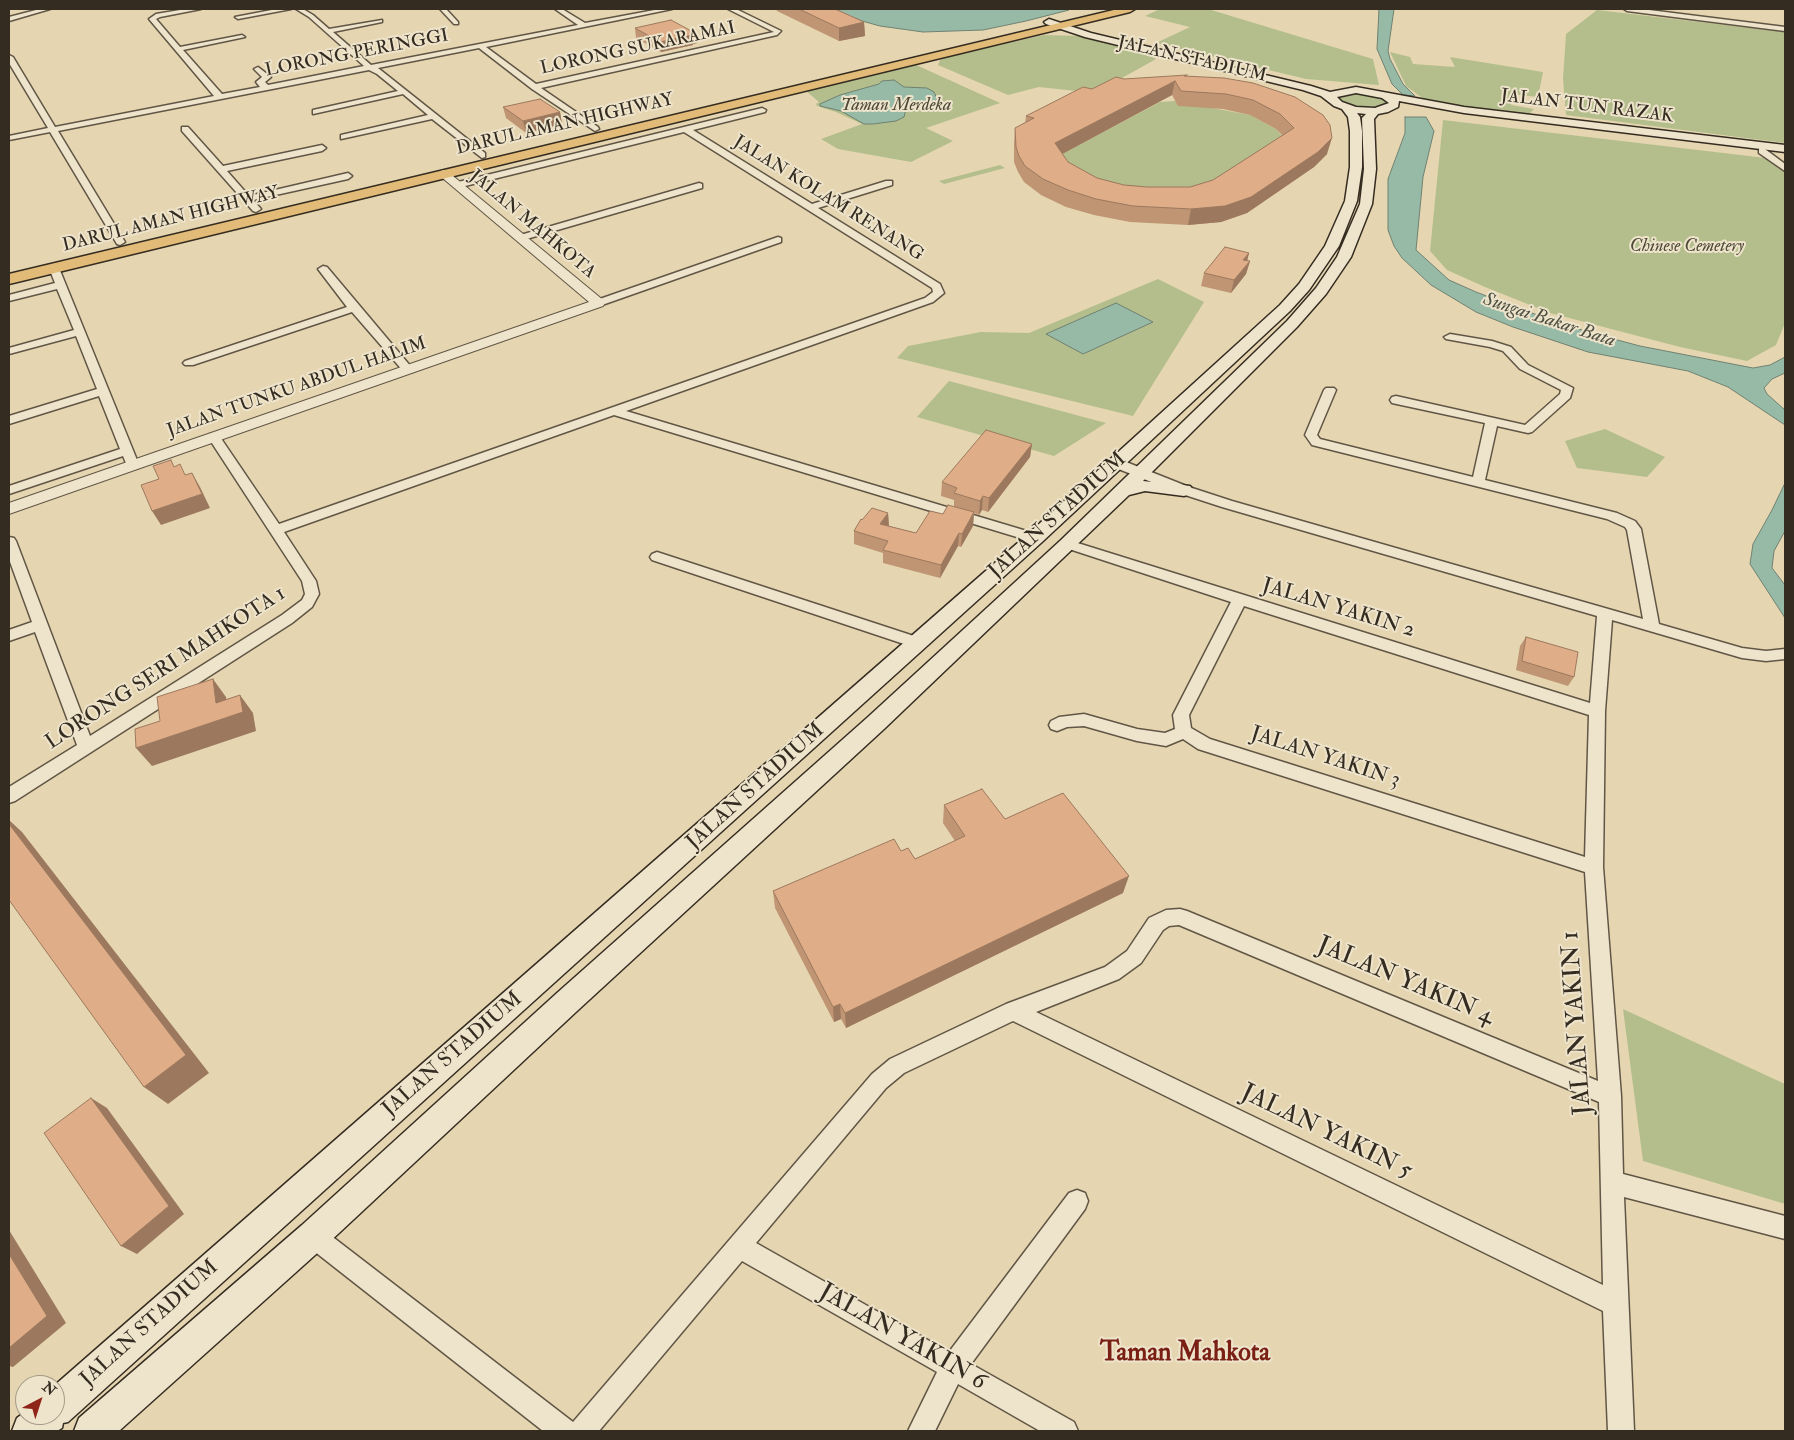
<!DOCTYPE html>
<html>
<head>
<meta charset="utf-8">
<style>
	body { margin:0 }
	#map { position:relative; width:1794px; height:1440px; overflow:hidden; background:#e5d6b1; font-family:"IM FELL Double Pica",serif }
	canvas { display:block }
	.frame { position:absolute; inset:0; border:10px solid #352c21; pointer-events:none }
	.north { position:absolute; left:15px; top:1375px; width:50px; height:50px; box-sizing:border-box; background:#eee4cc; border:1px solid #a49a88; border-radius:50%; rotate:40deg; font-size:14px; font-weight:700; line-height:20px; text-align:center; color:#352c21 }
	.north::after { content:''; display:block; margin:auto; width:18px; height:22px; background:#8f2418; clip-path:polygon(50% 0,100% 100%,50% 72%,0 100%) }
</style>
</head>
<body>
<div id="map">
<canvas width="1794" height="1440"></canvas>
<div class="frame"></div>
<div class="north">N</div>
</div>
<script>
const g = document.querySelector('canvas').getContext('2d');
g.lineJoin = 'round';
function paint(path, color) {
  g.fillStyle = color;
  g.fill(path, 'evenodd');
}
function shape(rows) {
  const path = new Path2D();
  for (const r of rows) {
    path.moveTo(r[0], r[1]);
    for (let i = 2; i < r.length; i += 2) path.lineTo(r[i], r[i + 1]);
  }
  return path;
}
function stroke(path, color, width, dash) {
  g.strokeStyle = color;
  g.lineWidth = width;
  g.lineCap = dash ? 'butt' : 'round';
  g.setLineDash(dash || []);
  g.stroke(path);
}
function write(font, color, halo, rows, align = 'center') {
  g.font = font + ' "IM FELL Double Pica",serif';
  g.lineWidth = 4;
  g.setLineDash([]);
  g.textBaseline = 'middle';
  g.strokeStyle = halo;
  g.fillStyle = color;
  for (const [text, x, y, turn = 0] of rows) {
    g.save();
    g.translate(x, y);
    g.rotate((+turn || 0) * Math.PI / 180);
    g.textAlign = isNaN(turn) ? turn : align;
    if (halo) g.strokeText(text, 0, 0);
    g.fillText(text, 0, 0);
    g.restore();
  }
}
paint(shape([
	[1160,9,1208,9,1373,59,1379,85,1306,79,1156,43,1190,27,1145,16],
	[1597,10,1785,32,1785,143,1566,115,1563,79,1566,34],
	[1044,35,1080,36,1140,49,1156,59,1095,93,1039,87,1008,95,938,65,940,60,947,57],
	[1390,52,1410,57,1413,64,1455,67,1450,57,1543,72,1538,97,1511,94,1511,105,1534,109,1529,114,1428,102,1406,86],
	[914,64,1000,103,926,128,953,141,911,162,838,149,821,139,862,124,836,112,817,106,816,104,819,102,806,91],
	[1350,91,1380,95,1389,102,1389,104,1381,109,1351,107,1338,101,1337,97],
	[1175,101,1250,115,1276,129,1284,138,1181,204,1045,163,1160,102],
	[1443,120,1766,158,1785,171,1785,323,1776,345,1747,361,1680,347,1550,313,1485,287,1447,270,1430,251],
	[1000,165,1005,168,944,184,939,181],
	[1158,279,1204,302,1133,416,897,358,908,346,981,332,1029,333],
	[949,381,1106,423,1054,456,917,417],
	[1605,429,1665,457,1647,477,1577,468,1565,441],
	[1623,1009,1785,1084,1785,1204,1643,1161]
]), '#b4be8c');
const water = shape([
	[831,9,1068,9,1069,10,1026,21,983,30,923,32,880,26,862,21,831,9],
	[1379,9,1394,9,1388,51,1390,59,1403,84,1415,96,1403,95,1392,84,1377,49,1379,9],
	[894,80,904,87,927,88,934,92,937,99,933,103,910,107,906,109,904,117,896,121,873,124,864,124,841,111,820,106,820,104,840,95,879,84,882,81,894,80],
	[1405,117,1426,117,1434,131,1423,177,1416,250,1449,280,1476,292,1540,316,1591,333,1640,346,1753,368,1770,365,1785,357,1785,373,1772,379,1764,388,1767,394,1785,410,1785,425,1728,387,1688,371,1588,352,1513,327,1476,312,1431,285,1402,258,1394,246,1388,230,1388,179,1405,133,1405,117],
	[1116,303,1153,322,1083,354,1046,334,1116,303],
	[1785,483,1785,531,1774,551,1772,568,1785,585,1785,618,1750,564,1753,544,1772,510,1785,483]
]);
paint(water, '#97baa7');
stroke(water, '#708171', 1);
const minor = shape([
	[40,9,50,9,9,21,9,17,40,9],
	[186,9,201,9,160,17,156,19,180,47,242,35,245,37,183,50,222,94,260,87,256,82,262,77,254,69,258,67,271,77,265,82,268,85,364,66,309,17,296,9,303,9,313,15,329,29,382,20,382,22,333,32,371,65,578,25,555,9,562,9,585,23,660,9,672,9,486,47,536,84,774,32,728,9,736,9,781,31,777,35,541,88,598,127,599,129,595,131,532,89,479,48,378,68,485,153,485,157,482,158,432,119,341,139,341,135,428,115,403,94,313,114,313,110,398,91,377,74,369,70,58,131,125,242,120,245,117,244,50,132,9,140,9,136,48,128,9,63,9,55,13,57,55,127,214,96,149,19,156,14,186,9],
	[277,9,291,9,238,19,235,17,277,9],
	[440,9,446,9,458,22,458,24,454,24,440,9],
	[1624,9,1641,9,1785,27,1785,31,1627,11,1624,9],
	[762,108,766,110,765,112,693,130,812,204,886,181,892,181,892,185,818,208,940,284,944,293,933,302,626,411,1040,535,1042,538,1040,541,1030,541,614,415,284,532,316,581,319,594,312,607,292,623,15,801,9,803,9,787,77,745,35,632,9,641,9,630,32,622,9,559,9,537,14,538,16,541,90,736,282,615,302,600,305,594,302,581,208,437,210,434,218,434,279,524,925,298,933,292,932,288,684,132,457,188,453,185,454,183,762,108],
	[182,127,188,127,223,166,322,145,326,148,322,151,227,171,249,196,348,173,352,176,348,179,253,200,261,209,256,212,253,211,182,131,182,127],
	[1759,149,1765,149,1785,164,1785,171,1759,153,1759,149],
	[699,183,702,184,702,188,523,240,520,241,515,238,517,236,699,183],
	[778,237,781,238,781,242,602,305,598,306,593,303,594,301,778,237],
	[54,265,59,268,139,465,138,468,128,468,123,456,9,494,9,486,120,449,99,396,9,424,9,416,97,389,76,336,9,354,9,348,74,330,57,289,9,301,9,295,55,283,49,268,54,265],
	[323,266,327,267,412,368,414,370,412,372,404,372,352,312,193,365,185,365,183,363,185,361,347,307,318,269,323,266],
	[1450,334,1492,341,1511,347,1528,365,1573,388,1570,398,1532,432,1528,433,1497,426,1485,480,1617,513,1635,521,1641,529,1659,624,1742,648,1766,651,1785,649,1785,659,1766,661,1742,658,1612,620,1605,711,1603,867,1621,1096,1623,1174,1785,1216,1785,1239,1624,1197,1634,1431,1608,1431,1603,1311,1013,1021,904,1073,886,1088,756,1243,949,1352,1069,1193,1077,1190,1085,1193,1088,1201,1085,1209,971,1364,1074,1422,1078,1431,1040,1431,958,1384,935,1431,908,1431,937,1372,742,1261,599,1431,543,1431,305,1244,301,1236,305,1228,313,1224,321,1228,573,1422,872,1074,890,1059,1006,1004,1105,967,1127,951,1149,918,1166,910,1180,909,1187,911,1598,1081,1585,872,1198,749,1183,739,1166,746,1137,741,1084,726,1067,727,1057,731,1051,729,1049,725,1051,721,1059,717,1084,714,1137,729,1165,733,1175,729,1173,715,1231,602,1063,547,1061,544,1063,541,1068,540,1590,703,1597,616,1222,507,1179,493,1111,466,1110,463,1116,459,1121,460,1189,487,1232,501,1643,619,1627,530,1625,527,1607,519,1312,445,1305,435,1324,390,1326,388,1334,388,1336,390,1317,435,1320,439,1473,477,1485,423,1392,403,1390,400,1392,397,1396,396,1525,425,1560,394,1561,390,1520,369,1503,351,1490,347,1446,339,1444,337,1450,334],
	[1244,606,1589,715,1585,857,1210,739,1191,728,1189,715,1244,606],
	[1179,925,1599,1102,1603,1285,1036,1012,1119,979,1141,963,1163,930,1169,926,1179,925],
	[657,552,923,639,926,643,923,647,918,648,913,647,652,560,650,557,652,554,657,552]
]);
const tertiary = shape([
	[443,170,447,171,603,300,605,303,603,306,9,514,9,503,589,302,439,175,438,173,443,170]
]);
const secondary = shape([
	[1049,19,1091,33,1311,86,1330,92,1356,87,1464,107,1785,145,1785,152,1464,113,1399,101,1398,107,1388,112,1378,114,1374,119,1376,169,1372,204,1351,257,1326,294,1297,327,1143,481,1190,486,1193,490,1190,494,1184,496,1145,491,1129,495,884,729,577,1011,324,1247,119,1431,74,1431,79,1418,302,1225,557,993,868,717,1061,540,1287,321,1316,288,1337,257,1360,204,1364,169,1362,118,1366,114,1357,113,1360,117,1362,131,1362,167,1357,201,1339,246,1309,290,1290,311,1042,542,68,1422,63,1423,62,1428,57,1431,12,1431,17,1418,25,1412,25,1415,55,1415,55,1385,1028,534,1280,305,1299,284,1325,246,1345,201,1350,167,1350,131,1348,117,1342,109,1334,106,1321,96,1303,90,1085,37,1046,24,1044,22,1049,19],
	[1356,93,1382,98,1389,103,1375,108,1356,107,1342,102,1337,97,1356,93]
]);
const primary = shape([
	[1118,9,1135,9,1130,12,9,284,9,274,1118,9]
]);
stroke(minor, '#615645', 3);
stroke(tertiary, '#615645', 2);
stroke(secondary, '#352c21', 3);
stroke(primary, '#352c21', 3);
paint(minor, '#eee4cc');
paint(tertiary, '#eee4cc');
paint(secondary, '#eee4cc');
paint(primary, '#e2bb78');
paint(shape([
	[776,9,835,9,864,22,865,36,839,41,777,11],
	[635,28,697,43,693,44,693,45,661,52,636,38],
	[1186,76,1253,83,1327,154,1314,167,1247,213,1221,222,1188,225,1130,222,1094,215,1066,207,1041,195,1024,182,1018,172,1014,162,1014,144,1015,128,1025,123,1026,116,1124,79],
	[1172,95,1178,106,1223,109,1250,115,1276,129,1283,136,1213,180,1190,187,1147,187,1124,185,1097,178,1068,162,1062,154],
	[503,107,560,112,562,124,526,133,506,118],
	[1249,253,1247,261,1250,261,1246,274,1231,293,1201,286,1204,273],
	[1032,444,1030,457,988,512,982,510,979,515,974,513,973,526,961,547,958,546,940,578,883,563,883,553,854,544,854,531,862,520,888,513,889,526,916,533,954,506,954,500,941,496,942,482],
	[1526,637,1574,677,1568,686,1516,670,1520,646],
	[944,805,1005,819,1123,893,846,1028,841,1019,834,1022,775,908,773,891,901,851,915,859,955,841,943,823]
]), '#c09574');
paint(shape([
	[864,22,865,36,839,41,839,28],
	[695,33,697,43,693,44,693,45,661,52,660,42],
	[1175,81,1172,95,1053,159,1055,143],
	[560,112,562,124,526,133,523,121],
	[1332,138,1327,154,1314,167,1247,213,1221,222,1188,225,1191,209],
	[1249,253,1246,265,1243,260],
	[1250,261,1246,274,1231,293,1234,280],
	[1032,444,1030,457,988,512,989,498],
	[192,473,200,487,210,508,161,525,152,511],
	[983,496,982,510,979,515,980,501],
	[974,512,973,526,961,547,962,534],
	[888,513,889,527,880,524],
	[959,533,958,546,940,578,941,565],
	[213,679,226,697,229,717,240,695,253,713,256,731,152,766,136,748],
	[9,820,22,832,209,1073,168,1104,144,1087,9,824],
	[1129,876,1123,893,846,1028,845,1013],
	[840,1004,841,1019,834,1022,833,1007],
	[91,1098,107,1108,184,1214,137,1254,121,1246],
	[9,1230,66,1323,13,1367,9,1366]
]), '#9c795e');
const building = shape([
	[799,9,835,9,864,22,839,28,799,9],
	[671,20,695,33,690,34,692,35,660,42,635,28,671,20],
	[1187,75,1184,76,1224,78,1253,83,1295,97,1323,115,1330,125,1332,138,1318,152,1251,197,1225,206,1191,209,1133,206,1096,199,1068,190,1043,179,1025,166,1019,156,1016,147,1015,128,1034,118,1026,116,1083,87,1092,89,1116,77,1124,79,1187,75],
	[1175,81,1181,91,1226,94,1253,100,1280,114,1294,128,1213,180,1190,187,1147,187,1124,185,1097,178,1068,162,1055,143,1175,81],
	[540,99,560,112,523,121,503,107,540,99],
	[1225,247,1249,253,1243,260,1250,261,1234,280,1204,273,1225,247],
	[986,430,1032,444,989,498,983,496,980,501,954,493,957,488,942,482,986,430],
	[171,460,174,467,180,464,185,475,192,473,202,494,152,511,141,485,159,479,153,466,171,460],
	[948,505,974,512,962,534,959,533,941,565,883,550,888,541,854,531,861,519,862,520,872,508,888,513,880,524,916,533,930,511,943,514,948,505],
	[1526,637,1578,652,1574,677,1522,661,1526,637],
	[213,679,216,703,240,695,243,712,136,748,135,729,160,721,157,697,213,679],
	[982,789,1005,819,1063,793,1129,876,845,1013,840,1004,833,1007,773,891,894,839,901,851,908,848,915,859,965,836,944,805,982,789],
	[9,824,186,1055,144,1087,9,900,9,824],
	[91,1098,169,1206,121,1246,44,1133,91,1098],
	[9,1254,47,1316,9,1348,9,1254]
]);
paint(building, '#dfad87');
stroke(building, '#9c795e', 1);
write('18px', '#352c21', '#eee4cc', [
	["LORONG SUKARAMAI",638,49,-12],
	["LORONG PERINGGI",357,54,-11],
	["JALAN STADIUM",1192,60,13],
	["JALAN TUN RAZAK",1587,107,7],
	["DARUL AMAN HIGHWAY",565,125,-13],
	["JALAN KOLAM RENANG",828,199,32],
	["DARUL AMAN HIGHWAY",171,220,-14],
	["JALAN MAHKOTA",532,225,40],
	["JALAN TUNKU ABDUL HALIM",297,388,-19]
]);
write('italic 18px', '#4e4936', '#eee4cc', [
	["Taman Merdeka",896,106],
	["Chinese Cemetery",1687,247]
]);
write('italic 19px', '#4e5042', '#eee4cc', [
	["Sungai Bakar Bata",1549,321,18]
]);
write('21px', '#352c21', '#eee4cc', [
	["JALAN STADIUM",1058,516,-42],
	["JALAN YAKIN 2",1338,609,17],
	["LORONG SERI MAHKOTA 1",166,669,-33],
	["JALAN YAKIN 3",1325,758,18],
	["JALAN STADIUM",756,787,-42],
	["JALAN STADIUM",453,1055,-41],
	["JALAN STADIUM",150,1324,-42]
]);
write('25px', '#352c21', '#eee4cc', [
	["JALAN YAKIN 4",1405,982,23],
	["JALAN YAKIN 1",1578,1023,-94],
	["JALAN YAKIN 5",1326,1133,26],
	["JALAN YAKIN 6",902,1338,30]
]);
write('bold 26px', '#7a1f14', '#eee4cc', [
	["Taman Mahkota",1185,1354]
]);
</script>
</body>
</html>
